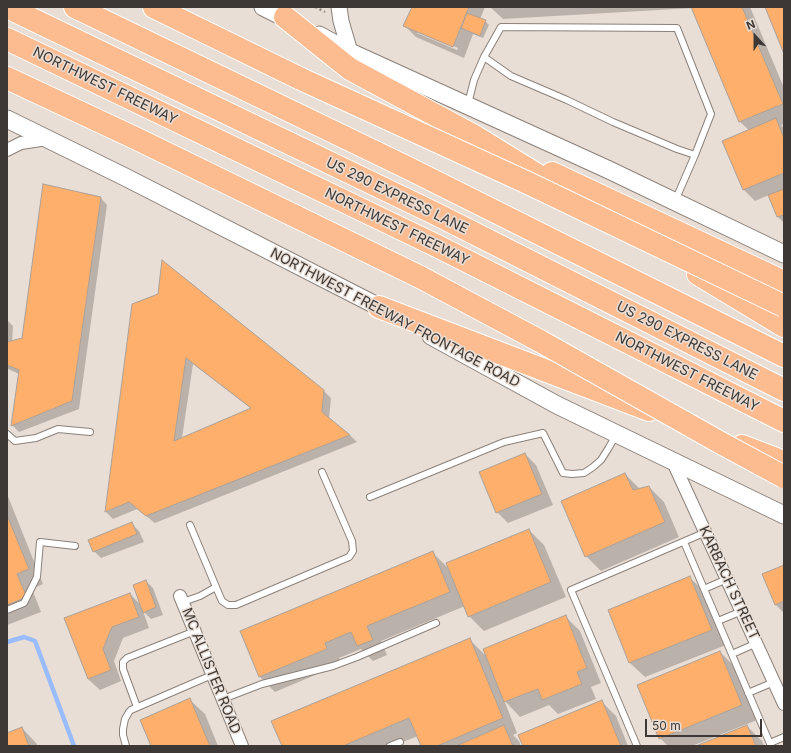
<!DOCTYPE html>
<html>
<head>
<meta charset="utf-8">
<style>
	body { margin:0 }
	#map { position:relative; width:791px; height:753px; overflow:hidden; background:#e9ded5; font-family:Inter,sans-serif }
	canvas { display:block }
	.frame { position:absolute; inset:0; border:8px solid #3d3835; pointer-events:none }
	.north { position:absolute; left:735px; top:16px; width:40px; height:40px; -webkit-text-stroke:3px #e9ded5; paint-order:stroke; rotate:339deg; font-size:11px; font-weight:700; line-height:16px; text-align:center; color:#3d3835 }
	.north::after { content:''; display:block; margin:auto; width:14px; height:18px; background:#3d3835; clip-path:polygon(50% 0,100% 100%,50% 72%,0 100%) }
	.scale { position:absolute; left:645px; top:719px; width:117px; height:18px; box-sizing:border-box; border:2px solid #3d3835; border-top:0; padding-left:5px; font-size:12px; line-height:14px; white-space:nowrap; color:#3d3835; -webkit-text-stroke:3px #e9ded5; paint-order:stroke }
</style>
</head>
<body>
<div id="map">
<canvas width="791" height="753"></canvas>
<div class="frame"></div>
<div class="north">N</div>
<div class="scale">50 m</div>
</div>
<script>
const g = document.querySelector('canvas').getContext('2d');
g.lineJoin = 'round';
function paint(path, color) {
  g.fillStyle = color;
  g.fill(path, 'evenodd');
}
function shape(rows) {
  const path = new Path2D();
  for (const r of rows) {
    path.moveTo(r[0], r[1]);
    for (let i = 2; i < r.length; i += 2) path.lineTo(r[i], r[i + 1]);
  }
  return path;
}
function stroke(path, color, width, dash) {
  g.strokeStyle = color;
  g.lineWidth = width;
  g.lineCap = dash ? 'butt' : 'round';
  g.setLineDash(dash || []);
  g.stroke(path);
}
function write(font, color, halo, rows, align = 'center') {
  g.font = font + ' Inter,sans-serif';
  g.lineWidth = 3;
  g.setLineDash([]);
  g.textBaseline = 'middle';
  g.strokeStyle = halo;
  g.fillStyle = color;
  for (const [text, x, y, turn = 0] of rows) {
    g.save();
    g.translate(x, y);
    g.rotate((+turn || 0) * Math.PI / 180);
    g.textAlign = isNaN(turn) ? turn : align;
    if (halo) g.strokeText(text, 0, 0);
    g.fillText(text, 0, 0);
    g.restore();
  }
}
paint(shape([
	[413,7,485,7,480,19,485,21,489,25,483,38,473,34,464,58,416,37,405,26],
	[417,31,458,48,457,50,417,33],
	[490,7,750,7,784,88,784,124,781,125,784,128,784,223,778,217,769,195,755,201,744,190,749,130,740,122,693,8,503,19],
	[100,197,107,205,79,409,19,432,12,425,19,374,8,369,7,376,7,320,13,326,12,342,23,339],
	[159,295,324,391,331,398,329,419,350,435,357,442,155,523,137,509,113,519,106,512,133,305],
	[193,364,252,409,182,438],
	[525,454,536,465,553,505,508,523,497,512],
	[625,474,640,489,649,487,664,502,679,537,601,571,586,556,562,502],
	[7,494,43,584,32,589,41,612,7,625],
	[132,524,139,531,144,542,101,558,94,551],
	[529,530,544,545,566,597,484,631,469,616,465,606,381,641,387,655,373,661,361,649,339,658,341,664,275,692,260,677,241,631,433,553,450,570],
	[784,566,784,613,775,604],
	[690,578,705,592,726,645,645,677,630,663,609,610],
	[146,581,153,588,163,615,151,619,143,611,149,628,123,638,114,661,121,681,100,690,88,679,65,619,130,594,142,606],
	[565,616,580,631,601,683,591,687,596,699,558,714,549,705,520,717,504,700,517,733,513,735,519,741,521,746,422,746,418,736,393,746,283,746,469,639,487,657],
	[720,652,735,667,757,720,692,746,668,746,660,738],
	[190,700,205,714,218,746,152,746],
	[601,701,616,716,628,746,524,746],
	[747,726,762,741,764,746,698,746],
	[22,728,36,743,38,746,7,746,7,734]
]), '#0003');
stroke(shape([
	[7,642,24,637,35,641,74,746]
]), '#98bcfd', 4.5);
const building = shape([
	[412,7,469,7,453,47,403,26,412,7],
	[691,7,742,7,783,104,739,122,691,7],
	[765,7,784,7,784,54,765,7],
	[467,13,486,20,480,36,461,28,467,13],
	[776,118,784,138,784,173,743,190,722,141,776,118],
	[43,184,101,197,72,401,11,426,19,370,7,365,7,342,22,338,43,184],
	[784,189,784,215,777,217,768,195,784,189],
	[162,260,324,390,322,412,350,435,146,516,129,502,105,512,132,304,158,294,162,260],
	[186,358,251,408,174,441,186,358],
	[525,453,542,494,496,513,479,472,525,453],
	[625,473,633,490,649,486,665,522,585,557,561,501,625,473],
	[7,515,29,569,17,574,27,597,7,605,7,515],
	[132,522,137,534,93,552,88,540,132,522],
	[529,529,551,582,468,617,446,563,529,529],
	[433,551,450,592,367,626,373,640,357,646,351,632,325,643,327,649,259,677,240,631,433,551],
	[784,565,784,601,775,605,762,574,784,565],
	[690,576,712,630,629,663,608,610,690,576],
	[146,580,156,607,143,613,133,585,146,580],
	[130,593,139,617,112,627,103,649,111,670,88,679,64,618,130,593],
	[566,615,587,668,577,672,582,684,542,700,538,689,504,702,483,649,566,615],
	[470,638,503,718,437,746,421,746,409,718,343,746,282,746,271,721,470,638],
	[720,651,742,705,659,739,637,685,720,651],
	[190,698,210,746,151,746,140,720,190,698],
	[602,700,621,746,523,746,518,735,602,700],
	[504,725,513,746,456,746,504,725],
	[747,725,756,746,696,746,747,725],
	[22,727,29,746,7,746,7,733,22,727]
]);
paint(building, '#ffaf6c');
stroke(building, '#aba198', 1);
const service = shape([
	[484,57,511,76,567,100,613,122,677,149,695,155],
	[468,104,474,80,484,57,501,27,677,28,711,114,695,155,675,201],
	[7,434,15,441,36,438,58,429,90,432],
	[370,497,504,442,543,433,563,473,572,474,584,473,593,467,601,460,608,449,616,435],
	[190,525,216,587],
	[684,542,771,746],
	[704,589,727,579],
	[183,602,200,596,216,587,222,601,228,605,236,605,349,557,353,551,352,541,322,472],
	[7,610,24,603,37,577,40,542,75,546],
	[718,621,742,611],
	[732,654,757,643],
	[748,693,774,682],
	[223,699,262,684,333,666,357,657,436,623],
	[137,707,123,669,123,662,127,658,195,631],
	[770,743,784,737],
	[126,746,123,735,123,729,125,719,129,712,131,710,212,675],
	[390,746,400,742],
	[637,746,571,590,706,532]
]);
const minor = shape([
	[7,150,21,143,47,139],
	[673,462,784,704],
	[180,596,242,746]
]);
const tertiary = shape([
	[339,7,341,21,350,52]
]);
const secondary = shape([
	[263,7,295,23],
	[319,35,350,52,609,170,784,254],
	[7,119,125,177,389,312],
	[431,336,557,405,784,515]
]);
const motorway = shape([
	[7,7,436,214,784,390],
	[75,7,406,167,784,356],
	[154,7,301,79],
	[285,17,350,69,476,137,565,192],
	[7,39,437,246,784,421],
	[7,78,135,138,420,277],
	[552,173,784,282],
	[698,274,784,326],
	[379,307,649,410],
	[742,446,784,462]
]);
stroke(service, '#8b8179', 8);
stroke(minor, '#8b8179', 14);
stroke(tertiary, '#8b8179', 17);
stroke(secondary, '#8b8179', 19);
stroke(motorway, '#fff', 24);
stroke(shape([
	[315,7,325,12]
]), '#918983', 2.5, [2, 3]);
stroke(service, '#fff', 6);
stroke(minor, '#fff', 12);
stroke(tertiary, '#fff', 15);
stroke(secondary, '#fff', 17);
stroke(motorway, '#fdbb90', 22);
const motorwayBridge = shape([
	[301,79,528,183,784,306],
	[420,277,540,341,721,443,784,477]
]);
stroke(motorwayBridge, '#fff', 24, []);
stroke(motorwayBridge, '#fdbb90', 22);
write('14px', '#3d3835', '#e9ded5', [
	["NORTHWEST FREEWAY",105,86,26],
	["US 290 EXPRESS LANE",397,196,26],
	["NORTHWEST FREEWAY",397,227,26],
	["NORTHWEST FREEWAY FRONTAGE ROAD",395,318,28],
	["US 290 EXPRESS LANE",687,341,27],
	["NORTHWEST FREEWAY",687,372,27],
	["KARBACH STREET",729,583,65],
	["MC ALLISTER ROAD",211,671,68]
]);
</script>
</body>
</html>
